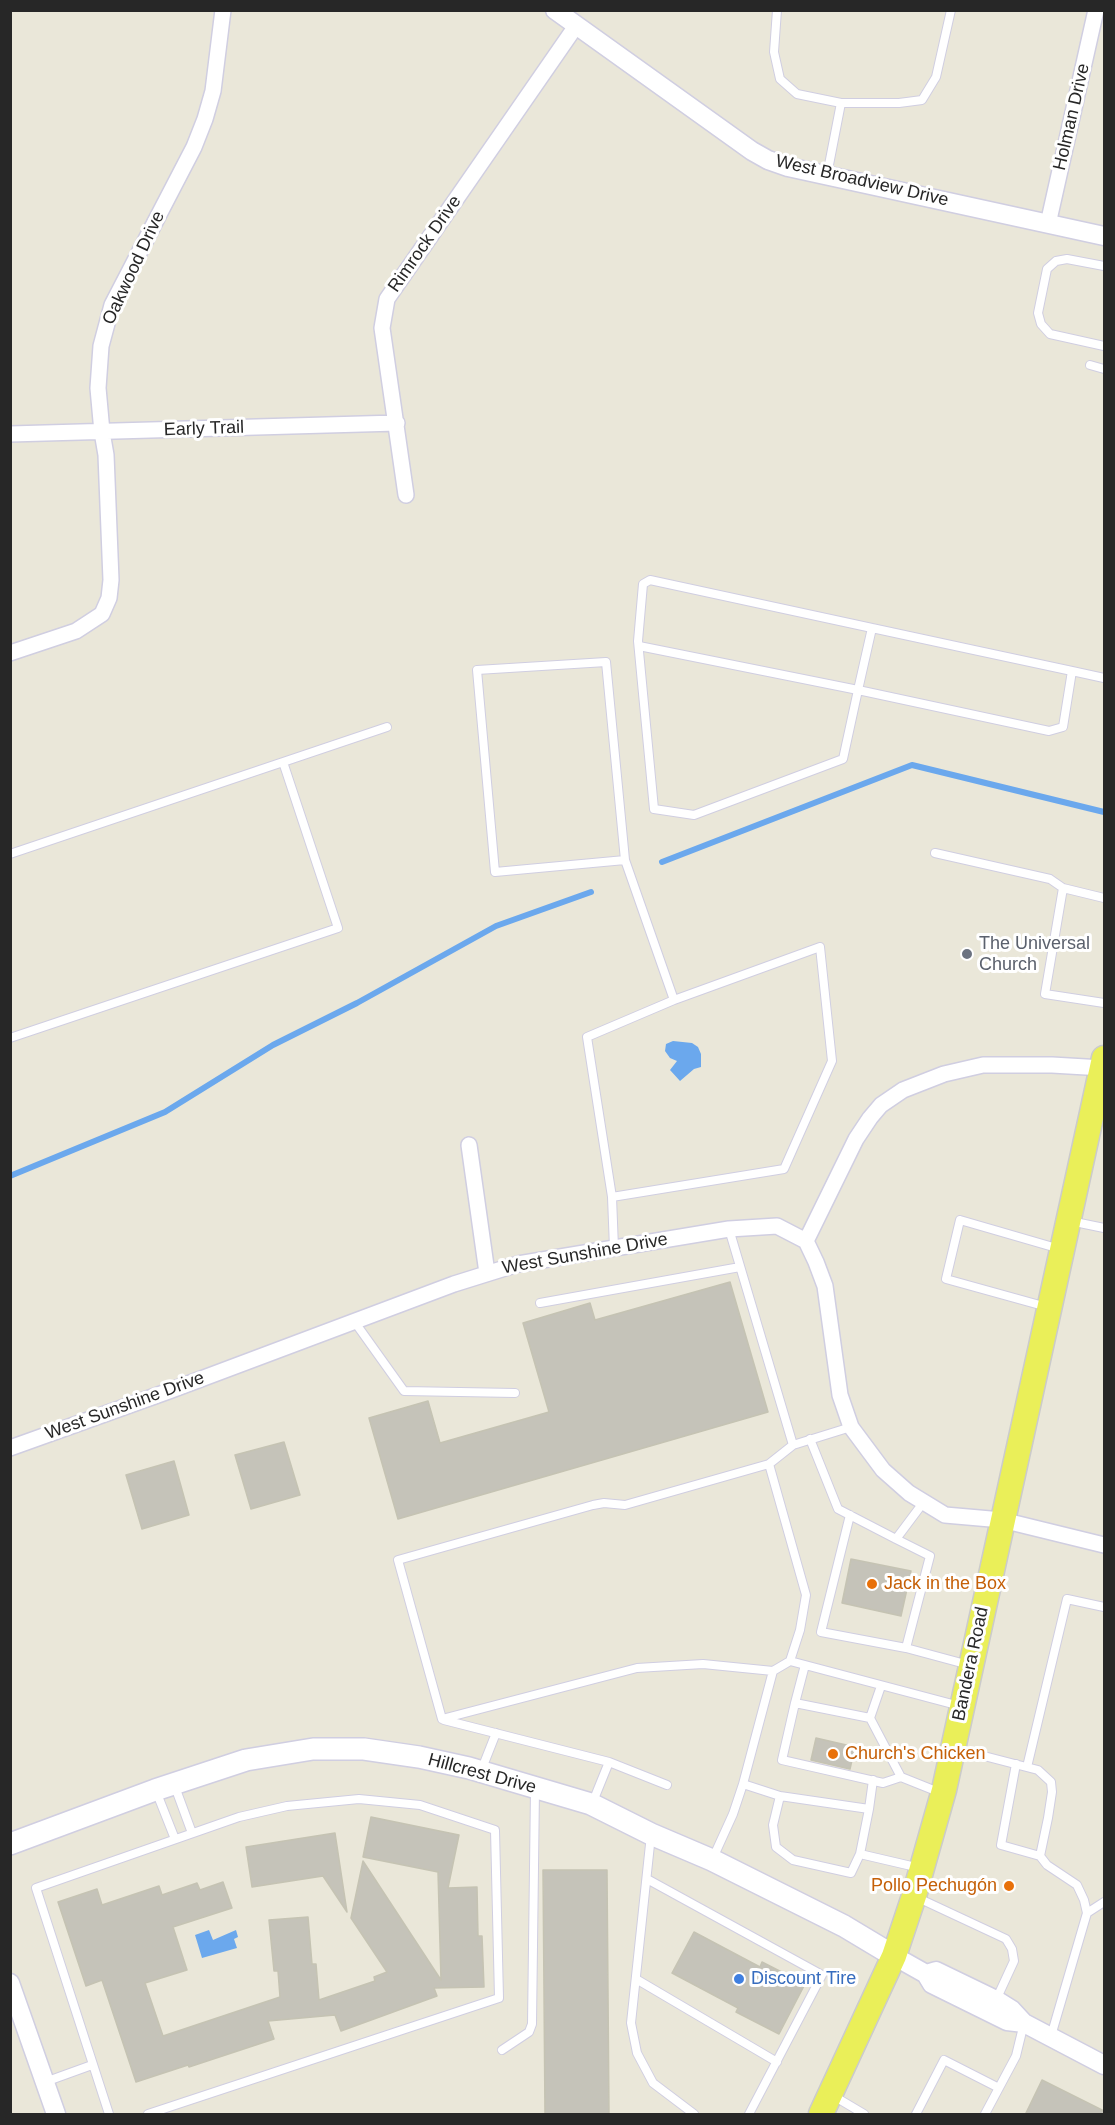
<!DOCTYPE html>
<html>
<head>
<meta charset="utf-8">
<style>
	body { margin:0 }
	#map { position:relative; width:1115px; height:2125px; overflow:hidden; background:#eae7d9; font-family:Helvetica,sans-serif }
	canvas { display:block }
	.frame { position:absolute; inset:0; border:12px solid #272727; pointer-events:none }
</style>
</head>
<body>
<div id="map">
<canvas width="1115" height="2125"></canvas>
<div class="frame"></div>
</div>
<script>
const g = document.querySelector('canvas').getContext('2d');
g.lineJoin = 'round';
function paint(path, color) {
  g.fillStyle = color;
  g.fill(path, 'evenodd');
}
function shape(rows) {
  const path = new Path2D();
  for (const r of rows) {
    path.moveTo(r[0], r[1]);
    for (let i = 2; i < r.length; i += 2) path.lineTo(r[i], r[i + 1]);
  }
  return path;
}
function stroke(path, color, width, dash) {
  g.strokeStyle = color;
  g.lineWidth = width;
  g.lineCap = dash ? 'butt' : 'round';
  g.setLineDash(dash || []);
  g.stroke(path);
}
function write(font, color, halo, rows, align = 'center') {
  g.font = font + ' Helvetica,sans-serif';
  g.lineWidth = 6;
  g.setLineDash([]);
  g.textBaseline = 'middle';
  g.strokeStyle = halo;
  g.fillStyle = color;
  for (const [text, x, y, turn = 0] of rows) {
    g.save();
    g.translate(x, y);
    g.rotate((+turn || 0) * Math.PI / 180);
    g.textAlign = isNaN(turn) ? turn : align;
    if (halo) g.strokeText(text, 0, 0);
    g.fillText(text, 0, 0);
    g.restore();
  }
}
paint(shape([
	[673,1041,692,1043,698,1047,701,1054,701,1067,694,1069,680,1081,670,1070,677,1061,670,1058,665,1051,666,1044],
	[209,1930,213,1940,236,1930,238,1937,234,1939,237,1948,202,1958,195,1935]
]), '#6ba8ed');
stroke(shape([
	[662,862,912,765,1104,812],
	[10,1176,165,1112,273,1045,357,1003,496,926,591,892]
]), '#6ba8ed', 6);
const building = shape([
	[730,1282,768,1412,398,1519,369,1418,428,1401,440,1443,549,1412,523,1323,590,1303,595,1320,730,1282],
	[284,1442,300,1495,251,1509,235,1455,284,1442],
	[174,1461,189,1515,142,1529,126,1475,174,1461],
	[851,1559,911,1571,901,1616,842,1603,851,1559],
	[816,1738,855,1747,850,1769,811,1760,816,1738],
	[371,1817,459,1835,448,1888,477,1887,478,1936,482,1936,484,1987,434,1988,437,1996,341,2031,335,2015,268,2021,274,2039,189,2067,188,2065,136,2082,102,1980,86,1986,58,1902,97,1889,102,1905,159,1886,162,1895,197,1883,200,1890,223,1882,232,1908,173,1927,187,1970,145,1983,163,2036,280,1997,278,1971,274,1971,269,1920,308,1917,312,1964,316,1964,319,2000,375,1981,374,1977,387,1972,351,1918,363,1861,441,1980,438,1872,363,1857,371,1817],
	[335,1833,347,1912,323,1876,252,1887,246,1847,335,1833],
	[543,1870,607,1870,609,2115,545,2115,543,1870],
	[694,1932,760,1967,762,1962,805,1984,779,2034,736,2012,738,2008,672,1973,694,1932],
	[1042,2080,1104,2111,1104,2115,1025,2115,1042,2080]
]);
paint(building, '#c5c3b9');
stroke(building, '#c5c3b3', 1.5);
const service = shape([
	[777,10,774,52,780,79,797,94,841,103],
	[827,175,841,103,899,103,922,100,936,77,951,10],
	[1104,266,1067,259,1056,261,1047,269,1038,313,1041,324,1050,334,1104,346],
	[1090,365,1104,369],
	[639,646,858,690,843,759,694,815,654,809,638,641,643,584,650,580,872,628],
	[1072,671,1063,727,1049,731,858,690,872,628,974,650,1072,671,1104,678],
	[935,853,1050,879,1063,888,1045,994,1104,1003],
	[10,854,387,727],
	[1063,888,1104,898],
	[10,1038,338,928,283,762],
	[612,1197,587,1037,674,1000],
	[1070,1221,1104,1228],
	[729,1229,793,1445],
	[614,1248,612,1197,784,1169,832,1061,820,947,674,1000,625,860,606,662,477,670,495,872,625,860],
	[540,1303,740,1267],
	[1047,1307,946,1279,960,1220,1060,1249],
	[354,1321,404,1391,515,1393],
	[810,1439,838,1509,896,1539],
	[769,1464,806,1595,800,1630,790,1661],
	[923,1503,896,1539,930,1556,906,1648,969,1665],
	[850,1515,821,1632,906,1648],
	[795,1703,805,1665],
	[870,1718,881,1686],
	[442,1719,398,1560,593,1505,604,1503,625,1505,769,1464,793,1445,851,1427],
	[442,1719,637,1668,703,1664,773,1671],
	[444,1720,609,1762,592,1804],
	[957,1749,1038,1770,1051,1782,1052,1792,1048,1818,1040,1856,1047,1865,1077,1885,1084,1900,1087,1913,1051,2036],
	[609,1762,667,1785],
	[1016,1764,1001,1845,1040,1856],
	[1027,1767,1067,1599,1104,1607],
	[481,1771,496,1733],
	[901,1777,870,1718,795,1703,782,1760,883,1783,901,1777,941,1793],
	[174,1784,192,1833],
	[743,1784,780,1796,869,1809,860,1854,851,1873,793,1860,776,1847,773,1825,780,1796],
	[156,1791,175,1839],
	[869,1809,873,1780],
	[651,1835,631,2023,637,2053,653,2083,694,2114],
	[860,1854,920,1868],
	[713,1858,733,1814,743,1784,773,1671,790,1661,960,1706],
	[647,1879,822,1975,749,2114],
	[916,1897,1006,1939,1012,1949,1014,1961,996,2000],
	[1087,1913,1104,1902],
	[636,1979,777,2062],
	[502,2050,529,2032,532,2024,535,1789],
	[45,2082,92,2065],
	[832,2095,864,2114],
	[109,2114,36,1888,239,1817,287,1806,359,1799,420,1805,495,1830,499,1998,148,2114],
	[916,2114,944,2060,999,2088],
	[985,2114,1016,2056,1024,2023]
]);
const minor = shape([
	[1048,224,1096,10],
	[10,434,397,423],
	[406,495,382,328,387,299,576,26],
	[10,653,76,631,102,614,109,598,111,580,106,455,102,432,98,388,101,346,112,305,194,147,205,119,213,91,223,10],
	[469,1145,487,1273],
	[806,1241,856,1139,870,1118,881,1105,903,1090,944,1074,983,1065,1052,1065,1103,1068],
	[10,1448,169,1391,454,1284,518,1264,729,1229,777,1226,806,1241,816,1262,825,1286,840,1395,851,1427,883,1470,909,1493,945,1515,1002,1520,1104,1545]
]);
const tertiary = shape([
	[555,10,752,151,768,160,788,167,1104,236],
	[894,1956,926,1974,932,1984,1007,2021,1024,2023,1104,2065],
	[926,1974,936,1971,996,2000,1012,2010,1024,2023],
	[10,1983,56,2114]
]);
const secondary = shape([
	[10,1844,155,1790,246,1760,313,1749,364,1749,419,1757,469,1768,591,1804,651,1834,712,1860,844,1926,894,1956]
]);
const primary = shape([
	[821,2114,894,1956,914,1896,944,1790,1104,1058]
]);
stroke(service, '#d0cee1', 10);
stroke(minor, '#d0cee1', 18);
stroke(tertiary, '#d0cee1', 21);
stroke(secondary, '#d0cee1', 24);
stroke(primary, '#cbcbcb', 27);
stroke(service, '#fff', 8);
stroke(minor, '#fff', 15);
stroke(tertiary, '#fff', 18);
stroke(secondary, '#fff', 21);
stroke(primary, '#eaef59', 24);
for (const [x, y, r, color] of [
	[967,954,6,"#6b7280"],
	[872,1584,6,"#e8710a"],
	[833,1754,6,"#e8710a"],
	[1009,1886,6,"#e8710a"],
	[739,1979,6,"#3f7fe0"]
]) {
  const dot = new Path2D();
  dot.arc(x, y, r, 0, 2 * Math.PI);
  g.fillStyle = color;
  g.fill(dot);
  stroke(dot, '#fff', 2);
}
write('18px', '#272727', '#fff', [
	["Holman Drive",1072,117,-77],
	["West Broadview Drive",862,181,13],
	["Rimrock Drive",425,244,-55],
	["Oakwood Drive",134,268,-65],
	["Early Trail",204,429,-2],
	["West Sunshine Drive",585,1254,-10],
	["West Sunshine Drive",125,1406,-20],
	["Bandera Road",971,1664,-78],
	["Hillcrest Drive",482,1774,15]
]);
write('18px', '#5b616d', '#fff', [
	["The Universal",979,944],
	["Church",979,965]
], 'left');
write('18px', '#c56008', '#fff', [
	["Jack in the Box",884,1584],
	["Church's Chicken",845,1754],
	["Pollo Pechugón",997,1886,"right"]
], 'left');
write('18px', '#366cbe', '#fff', [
	["Discount Tire",751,1979]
], 'left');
</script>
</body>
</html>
